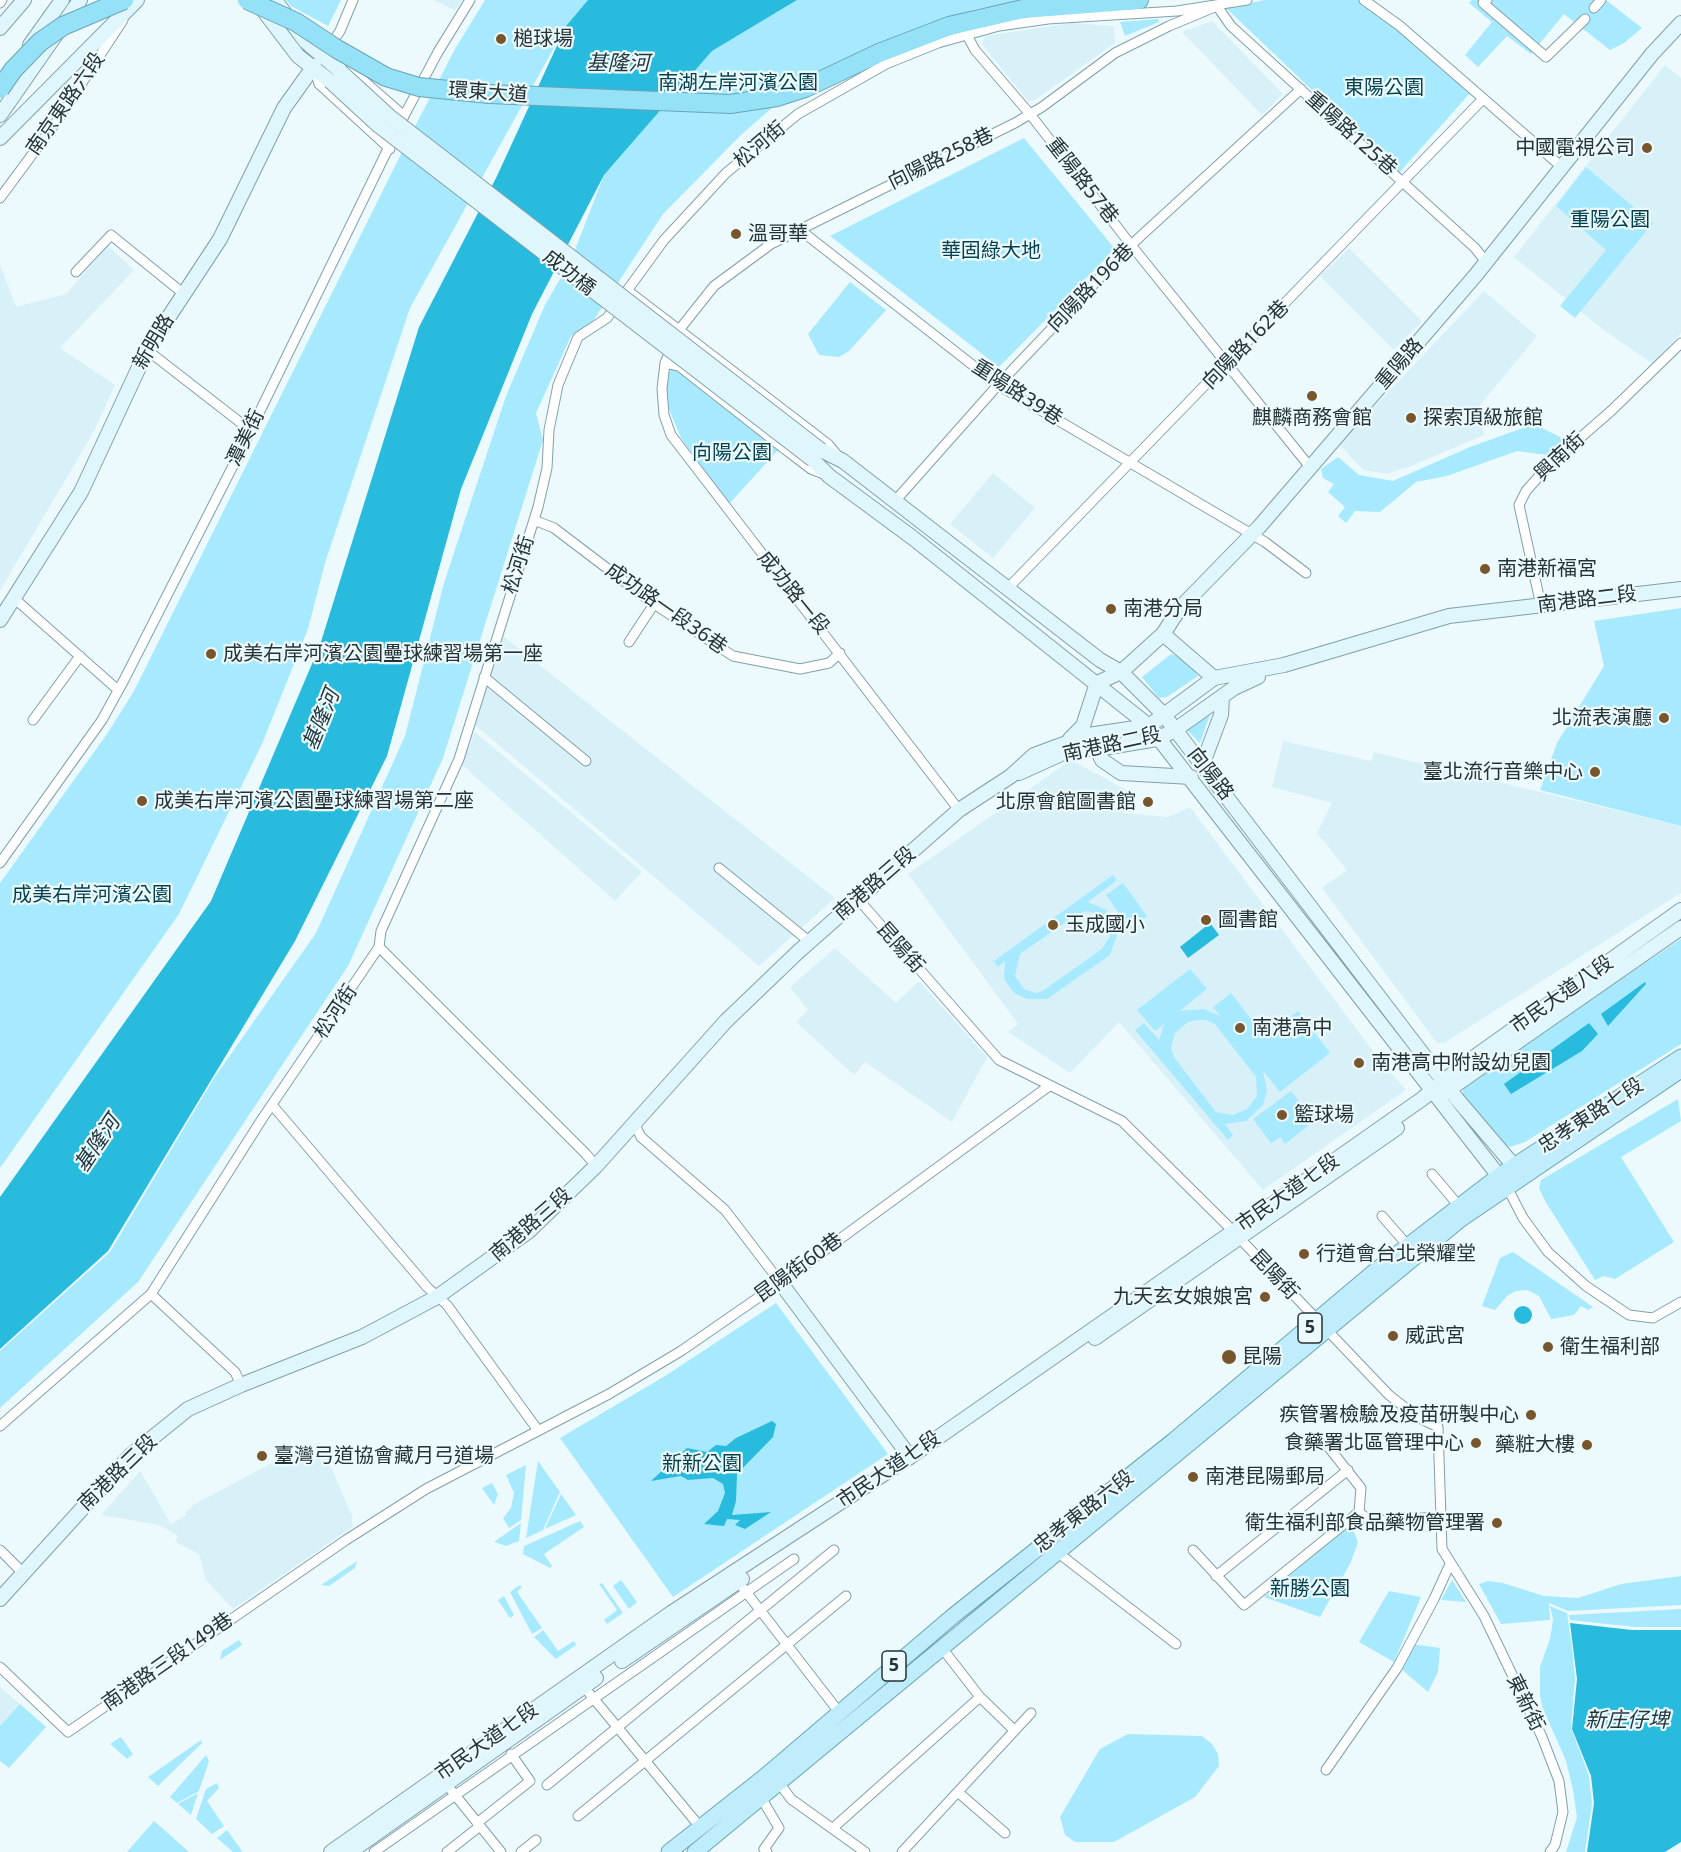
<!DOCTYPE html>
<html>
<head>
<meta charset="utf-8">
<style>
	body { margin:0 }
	canvas { display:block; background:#ecfafe }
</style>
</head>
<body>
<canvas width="1681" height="1852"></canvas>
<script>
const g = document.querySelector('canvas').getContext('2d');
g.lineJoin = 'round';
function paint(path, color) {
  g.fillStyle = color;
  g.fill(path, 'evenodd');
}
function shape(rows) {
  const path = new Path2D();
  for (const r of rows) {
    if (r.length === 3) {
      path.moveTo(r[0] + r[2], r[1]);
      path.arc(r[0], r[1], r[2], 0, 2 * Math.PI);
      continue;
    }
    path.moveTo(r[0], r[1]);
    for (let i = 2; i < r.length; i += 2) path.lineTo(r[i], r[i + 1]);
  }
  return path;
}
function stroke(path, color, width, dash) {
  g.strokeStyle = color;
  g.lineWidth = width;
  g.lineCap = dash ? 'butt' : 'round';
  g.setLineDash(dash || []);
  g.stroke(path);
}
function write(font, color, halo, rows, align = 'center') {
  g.font = font + ' "Noto Sans","Noto Sans TC",sans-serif';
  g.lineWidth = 4.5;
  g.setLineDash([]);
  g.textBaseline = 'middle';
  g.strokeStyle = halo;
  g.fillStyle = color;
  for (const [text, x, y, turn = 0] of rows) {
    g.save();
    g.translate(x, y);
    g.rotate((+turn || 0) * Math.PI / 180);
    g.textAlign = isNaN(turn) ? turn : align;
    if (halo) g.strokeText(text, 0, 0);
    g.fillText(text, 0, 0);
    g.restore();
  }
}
paint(shape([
	[433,0,463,0,455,10],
	[1212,21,1283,94,1262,115,1182,32],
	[1072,23,1114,26,1115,43,1035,100,1028,101,982,44,985,36],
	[1665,65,1681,78,1681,333,1653,364,1605,331,1514,257],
	[108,246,134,270,60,348,115,385,94,431,0,591,0,264,16,307,66,294],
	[1349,248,1422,321,1394,350,1320,276],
	[1484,291,1537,336,1477,409,1484,435,1411,466,1387,474,1363,470,1339,444],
	[993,473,1035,508,993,558,950,524],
	[504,637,835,898,759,966,474,724],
	[475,732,642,872,615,901,462,765],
	[1283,741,1371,761,1374,752,1681,826,1681,893,1444,1043,1437,1043,1322,888,1347,870,1317,833,1332,803,1272,787],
	[1071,760,1130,792,1123,813,1168,817,1190,807,1379,1059,1406,1090,1263,1190,1119,1022,1070,1073,1008,1032,1018,1024,908,874],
	[835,948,896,1003,919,981,987,1057,952,1122,865,1062,854,1075,796,1022,808,1010,790,987],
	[320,1442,353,1518,351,1520,354,1526,233,1609,206,1580,199,1554,175,1542,178,1536,159,1525,101,1515,140,1471,171,1524,186,1515,185,1512,192,1508,191,1506,272,1463],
	[0,1687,20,1704,0,1726]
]), '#d8f1f9');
paint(shape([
	[286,0,341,0,328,26,291,6],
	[485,0,588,0,566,26,410,308,325,563,308,629,262,744,179,914,0,1168,0,883,107,734,134,691,408,140,455,49],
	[797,0,1025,0,976,9,928,24,855,56,781,100,742,134,663,214,593,321,571,336,536,413,543,440,443,758,348,966,138,1282,0,1408,0,1351,110,1252,214,1078,316,933,405,736,444,583,506,396,545,305,571,260,604,175,712,51],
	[1265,0,1361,0,1471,92,1399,173,1226,8],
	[1472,0,1606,0,1642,28,1624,43,1610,50,1564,14,1531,54,1507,36,1478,67,1465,55,1492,22,1469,3],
	[1158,19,1159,22,1125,36,1120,22],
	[1024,138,1115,249,999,367,830,236],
	[1586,167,1653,223,1575,318,1560,306,1606,250,1556,206],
	[850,282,886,310,849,351,839,357,819,355,808,334],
	[674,364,779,449,729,504,681,438,669,409,666,378],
	[1534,424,1566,440,1547,455,1517,451,1447,476,1416,482,1380,512,1355,511,1346,523,1338,516,1345,507,1328,492,1334,484,1323,478,1321,469,1338,457,1359,475,1393,481,1470,447],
	[1681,608,1681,826,1540,790,1557,743,1604,666,1594,621],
	[1171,654,1184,658,1198,676,1167,697,1159,698,1142,677],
	[1212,709,1200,743,1187,730],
	[1113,875,1117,880,1088,902,1106,910,1114,920,1118,932,1110,955,1047,999,1027,999,1014,993,1004,979,1005,961,998,967,994,961],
	[1087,911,1100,915,1109,927,1110,936,1102,949,1044,990,1036,993,1024,989,1015,976,1020,954,1077,914],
	[1123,883,1147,916,1130,929,1106,895],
	[1681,939,1681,1044,1525,1142,1510,1147,1502,1143,1463,1095,1462,1085],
	[1190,969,1207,989,1180,1011,1204,1009,1220,1016,1213,1007,1231,993,1265,1037,1298,1011,1330,1053,1280,1092,1263,1071,1267,1091,1263,1105,1246,1121,1225,1124,1233,1135,1228,1140,1135,1030,1144,1023,1159,1040,1164,1024,1155,1031,1137,1010],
	[1199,1020,1206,1020,1215,1024,1256,1077,1257,1096,1247,1109,1233,1115,1216,1112,1174,1057,1171,1048,1175,1033,1188,1022],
	[1291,1091,1308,1113,1302,1118,1308,1126,1285,1144,1280,1137,1271,1143,1253,1119],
	[1678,1099,1681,1121,1621,1157,1674,1242,1615,1279,1604,1276,1595,1280,1545,1201,1539,1188,1541,1180],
	[1513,1252,1593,1307,1588,1310,1581,1306,1574,1315,1551,1319,1539,1296,1527,1290,1516,1291,1507,1296,1495,1310,1482,1306,1500,1258],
	[776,1303,888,1454,673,1597,560,1438,665,1376],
	[538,1461,560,1492,543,1530,526,1538],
	[526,1465,521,1520,509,1528,503,1518,511,1508,514,1493,506,1475],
	[492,1483,498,1494,494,1505,482,1488],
	[561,1494,576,1515,545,1529],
	[580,1521,584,1527,544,1554,552,1566,550,1568,523,1554,524,1546],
	[521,1523,519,1541,506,1546,494,1542],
	[1351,1523,1358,1542,1351,1562,1320,1617,1264,1597],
	[357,1561,355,1568,329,1586,321,1585],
	[1681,1576,1681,1605,1568,1611,1549,1603,1550,1620,1501,1624,1479,1584,1488,1581,1503,1583,1544,1596,1578,1598,1621,1584],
	[621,1580,637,1602,629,1609,613,1586],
	[1452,1580,1466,1602,1441,1600],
	[602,1583,623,1613,607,1624,604,1620,617,1610,599,1584],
	[520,1585,522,1587,517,1592,542,1628,532,1634,510,1592],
	[1389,1591,1421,1597,1394,1662,1359,1642],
	[504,1596,514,1615,510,1618,498,1600],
	[1550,1606,1567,1613,1572,1647,1575,1678,1571,1728,1589,1776,1592,1803,1585,1852,1566,1852,1577,1817,1573,1790,1566,1761,1542,1706,1540,1695,1540,1667,1550,1639,1553,1620],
	[1681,1609,1681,1627,1635,1627,1570,1620,1569,1615],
	[543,1630,558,1651,574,1641,576,1645,556,1659,534,1637],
	[239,1640,242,1645,220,1660,222,1651],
	[1412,1644,1440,1648,1438,1672,1428,1692,1400,1668],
	[20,1704,46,1727,9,1768,0,1761,0,1726],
	[1128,1734,1202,1736,1212,1744,1218,1754,1219,1766,1195,1797,1114,1842,1075,1842,1065,1835,1060,1817,1100,1749],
	[121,1737,133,1754,127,1759,110,1744],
	[201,1740,202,1743,158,1786,148,1777],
	[206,1755,209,1761,199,1791,177,1803,170,1797],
	[217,1783,219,1788,207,1801,224,1826,212,1834,196,1819,206,1789],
	[198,1793,191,1815,178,1804],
	[154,1821,189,1852,127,1852],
	[227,1830,242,1851,240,1852,233,1852,217,1838]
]), '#a7eaff');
paint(shape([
	[588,0,797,0,712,51,604,175,532,314,461,489,387,756,295,941,108,1251,0,1349,0,1197,211,901,320,645,419,327,497,176,566,26],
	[1210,923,1219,935,1188,958,1180,947],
	[1645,982,1646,984,1608,1026,1601,1014],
	[1589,1023,1598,1034,1582,1051,1511,1094,1504,1084],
	[1523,1315,9],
	[772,1421,776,1424,773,1437,737,1474,736,1501,732,1515,771,1512,745,1529,735,1525,740,1520,727,1519,724,1526,704,1524,718,1511,725,1493,723,1484,713,1478,688,1480,681,1476,651,1481,687,1448,707,1452,716,1445,726,1446,736,1438],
	[1570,1623,1632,1630,1681,1630,1681,1842,1665,1852,1587,1852,1594,1803,1591,1776,1572,1729,1577,1679]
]), '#29bbde');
const street = shape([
	[1364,0,1400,26,1563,168],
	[1487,0,1483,3,1546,57,1585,19],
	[0,3,2,0],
	[1594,8,1601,0],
	[967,35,975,50,1030,114,1131,245,1310,467],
	[330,46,340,31,353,0],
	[334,59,342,62,404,116],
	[315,69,319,84,390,149],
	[0,198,57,121,123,20],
	[799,229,998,385,1265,542,1306,573],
	[76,272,111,235,184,294],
	[627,290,828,444,837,455],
	[147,350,250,430],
	[665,363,679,366,782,447,811,469,824,474],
	[895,501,998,385,1131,245,1301,89],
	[534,520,554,528,654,604,733,656,800,669,829,663,840,653],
	[1008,588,1482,100],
	[15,599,118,690],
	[1541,606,1519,505,1526,491,1549,465,1611,411,1681,343],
	[629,642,654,604],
	[484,677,586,761],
	[33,720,80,656],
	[959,810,671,435,664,415,662,389,665,363,679,330,714,286,771,244,1015,123,1042,107,1115,53,1169,26,1217,6,1231,26,1475,248,1486,262],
	[0,863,102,720,124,680,240,452,404,116,438,52,470,0],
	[719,868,810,942],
	[858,899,999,1060,1122,1121,1227,1225,1389,1395,1417,1417,1438,1427,1442,1549,1484,1616,1542,1737,1559,1781,1563,1812,1555,1845,1550,1852],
	[379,947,586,1154,596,1166],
	[273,1106,427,1287,447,1305,537,1429],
	[634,1123,641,1137,725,1210,780,1282],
	[1432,1174,1459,1206],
	[1507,1187,1523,1218,1548,1252,1586,1286,1629,1315,1653,1318,1681,1302],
	[1382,1216,1409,1247],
	[151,1294,235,1372,241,1385],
	[0,1426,151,1294,262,1119,379,947,381,931,459,759,538,507,547,468,549,430,558,385,578,337,607,318,664,240,726,173,798,114,886,64,938,43,999,26,1048,19,1177,11,1247,0],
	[1326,1444,1361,1488,1359,1512],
	[1359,1512,1370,1521,1440,1517],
	[0,1550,22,1572],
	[1193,1550,1244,1605,1359,1512],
	[1057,1552,1176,1644],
	[1216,1576,1348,1470],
	[743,1588,839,1712],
	[942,1648,980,1697,1014,1730],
	[0,1667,68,1732,346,1540,426,1489,609,1394,681,1351,788,1277,1049,1086],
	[584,1687,701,1828],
	[1326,1770,1397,1668,1434,1599,1450,1564],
	[777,1780,791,1799,865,1852],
	[547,1785,834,1550],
	[451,1790,501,1852],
	[959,1793,1005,1833],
	[762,1799,779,1828,764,1849,767,1852],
	[578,1816,846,1596],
	[477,1823,530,1781,511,1754],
	[833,1828,980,1697],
	[374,1852,794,1559],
	[447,1852,480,1826],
	[521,1852,536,1840],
	[902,1852,1031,1713]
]);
const secondary = shape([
	[275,0,306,42,340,71],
	[260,6,298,56,330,81],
	[0,28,24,0],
	[30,45,62,0],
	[0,115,80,0],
	[0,138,137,0],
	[821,450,843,461,1100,660,1121,672,1164,715,1457,1099,1520,1173],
	[813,460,829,476,913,538,1149,726,1505,1184],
	[0,620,81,492,147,350,220,239,284,108,314,66],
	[1163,634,1214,678],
	[1097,683,1121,672,1163,634,1180,608,1259,527,1475,276,1652,54,1681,23],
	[1070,739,1083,726,1097,683],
	[1097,749,1102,760,1121,773,1191,777],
	[1203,763,1221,715,1222,697],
	[1019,773,1072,749,1097,749,1157,739,1175,730,1234,688,1258,677],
	[1444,1093,1681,928],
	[780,1282,910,1457],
	[1095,1338,1397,1128],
	[0,1599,131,1455,188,1409,241,1385,362,1337,437,1297,529,1231,596,1166,726,1021,799,951,959,810,1011,776,1034,755,1088,735,1149,726,1214,678,1284,665,1449,616,1681,589],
	[622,1661,742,1579],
	[331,1852,671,1613,910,1457,1244,1224,1422,1099,1466,1063,1681,910],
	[350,1852,596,1678]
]);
const primary = shape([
	[669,1852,763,1778,953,1616,1173,1441,1375,1271,1500,1175,1681,1057],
	[695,1852,1461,1219,1681,1070]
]);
const highway = shape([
	[489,94,730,104,777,97,805,88,879,53,949,26,1023,9,1139,0]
]);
stroke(street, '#81a0aa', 11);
stroke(secondary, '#81a0aa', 16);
stroke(primary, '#6da4b4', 17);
stroke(highway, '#6da4b4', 20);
stroke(street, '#fff', 9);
stroke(secondary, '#dff6fd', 14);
stroke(primary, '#bfedfb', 15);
stroke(highway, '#94e1f8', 18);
const secondaryBridge = shape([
	[340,71,389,116,821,450],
	[330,81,379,126,813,460]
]);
const highwayBridge = shape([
	[247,0,296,22,337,49,386,77,419,87,489,94],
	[0,89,13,70,40,42,63,26,124,0]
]);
stroke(secondaryBridge, '#81a0aa', 16, []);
stroke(highwayBridge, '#6da4b4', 20, []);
stroke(secondaryBridge, '#dff6fd', 14);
stroke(highwayBridge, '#94e1f8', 18);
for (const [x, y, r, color] of [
	[501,39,6,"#77552d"],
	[1647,148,6,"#77552d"],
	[736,234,6,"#77552d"],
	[1312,396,6,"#77552d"],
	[1411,418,6,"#77552d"],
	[1485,569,6,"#77552d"],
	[1111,609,6,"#77552d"],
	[211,654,6,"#77552d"],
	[1664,718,6,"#77552d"],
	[1595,772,6,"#77552d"],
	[142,801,6,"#77552d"],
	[1148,802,6,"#77552d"],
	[1206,920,6,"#77552d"],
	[1053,925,6,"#77552d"],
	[1240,1028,6,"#77552d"],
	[1359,1063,6,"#77552d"],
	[1282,1115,6,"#77552d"],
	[1304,1254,6,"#77552d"],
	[1265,1297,6,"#77552d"],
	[1393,1336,6,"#77552d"],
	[1548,1347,6,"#77552d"],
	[1229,1357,8,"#77552d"],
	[1531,1415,6,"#77552d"],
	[1476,1443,6,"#77552d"],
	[1587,1445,6,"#77552d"],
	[262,1456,6,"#77552d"],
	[1193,1477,6,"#77552d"],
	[1497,1523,6,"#77552d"]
]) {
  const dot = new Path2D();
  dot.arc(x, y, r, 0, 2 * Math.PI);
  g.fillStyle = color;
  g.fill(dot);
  stroke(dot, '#ecfafe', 2);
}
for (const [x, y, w] of [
	[1310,1328,24],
	[894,1666,24]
]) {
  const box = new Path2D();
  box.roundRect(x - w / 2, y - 15, w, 30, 4.5);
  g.fillStyle = '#ecfafe';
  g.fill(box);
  stroke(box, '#253236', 1.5);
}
write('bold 18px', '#253236', null, [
	["5",1310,1328],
	["5",894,1666]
]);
write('20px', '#253236', '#ecfafe', [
	["槌球場",513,39],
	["中國電視公司",1635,148,"right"],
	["溫哥華",748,234],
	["麒麟商務會館",1312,418,"center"],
	["探索頂級旅館",1423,418],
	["南港新福宮",1497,569],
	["南港分局",1123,609],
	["成美右岸河濱公園壘球練習場第一座",223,654],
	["北流表演廳",1652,718,"right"],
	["臺北流行音樂中心",1583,772,"right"],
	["成美右岸河濱公園壘球練習場第二座",154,801],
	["北原會館圖書館",1136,802,"right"],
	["圖書館",1218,920],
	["玉成國小",1065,925],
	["南港高中",1252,1028],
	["南港高中附設幼兒園",1371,1063],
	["籃球場",1294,1115],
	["行道會台北榮耀堂",1316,1254],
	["九天玄女娘娘宮",1253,1297,"right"],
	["威武宮",1405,1336],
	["衛生福利部",1560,1347],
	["昆陽",1242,1357],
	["疾管署檢驗及疫苗研製中心",1519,1415,"right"],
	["食藥署北區管理中心",1464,1443,"right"],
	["藥粧大樓",1575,1445,"right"],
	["臺灣弓道協會藏月弓道場",274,1456],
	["南港昆陽郵局",1205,1477],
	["衛生福利部食品藥物管理署",1485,1523,"right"]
], 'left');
write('20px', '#003f4d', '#ecfafe', [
	["南湖左岸河濱公園",738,83],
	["東陽公園",1384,88],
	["重陽公園",1610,220],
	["華固綠大地",991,251],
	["向陽公園",732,453],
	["成美右岸河濱公園",92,895],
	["新新公園",702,1464],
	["新勝公園",1310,1589]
]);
write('20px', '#253236', '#ecfafe', [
	["環東大道",488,93,4],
	["南京東路六段",66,104,-55],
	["重陽路125巷",1351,134,42],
	["松河街",760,145,-40],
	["向陽路258巷",941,159,-26],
	["重陽路57巷",1082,181,52],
	["成功橋",569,273,38],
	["向陽路196巷",1091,288,-46],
	["新明路",154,342,-59],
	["向陽路162巷",1246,345,-46],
	["重陽路",1400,364,-49],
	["重陽路39巷",1017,393,33],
	["潭美街",246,438,-64],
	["興南街",1560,457,-43],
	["松河街",519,565,-72],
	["成功路一段",793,593,51],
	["南港路二段",1587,600,-7],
	["成功路一段36巷",666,609,35],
	["南港路二段",1112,745,-12],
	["向陽路",1210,774,52],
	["南港路三段",875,884,-41],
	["昆陽街",900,948,48],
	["市民大道八段",1562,995,-35],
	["松河街",336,1012,-56],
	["忠孝東路七段",1591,1116,-33],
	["市民大道七段",1288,1193,-35],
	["南港路三段",531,1225,-41],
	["昆陽街60巷",799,1268,-36],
	["昆陽街",1274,1275,46],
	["市民大道七段",889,1470,-34],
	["南港路三段",118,1473,-44],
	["忠孝東路六段",1084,1512,-38],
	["南港路三段149巷",168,1662,-35],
	["東新街",1525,1703,64],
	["市民大道七段",487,1742,-35]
]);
write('italic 21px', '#21373e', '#ecfafe', [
	["基隆河",618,64],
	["基隆河",322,720,-68],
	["基隆河",98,1144,-56],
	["新庄仔埤",1627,1721]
]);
</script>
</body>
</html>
